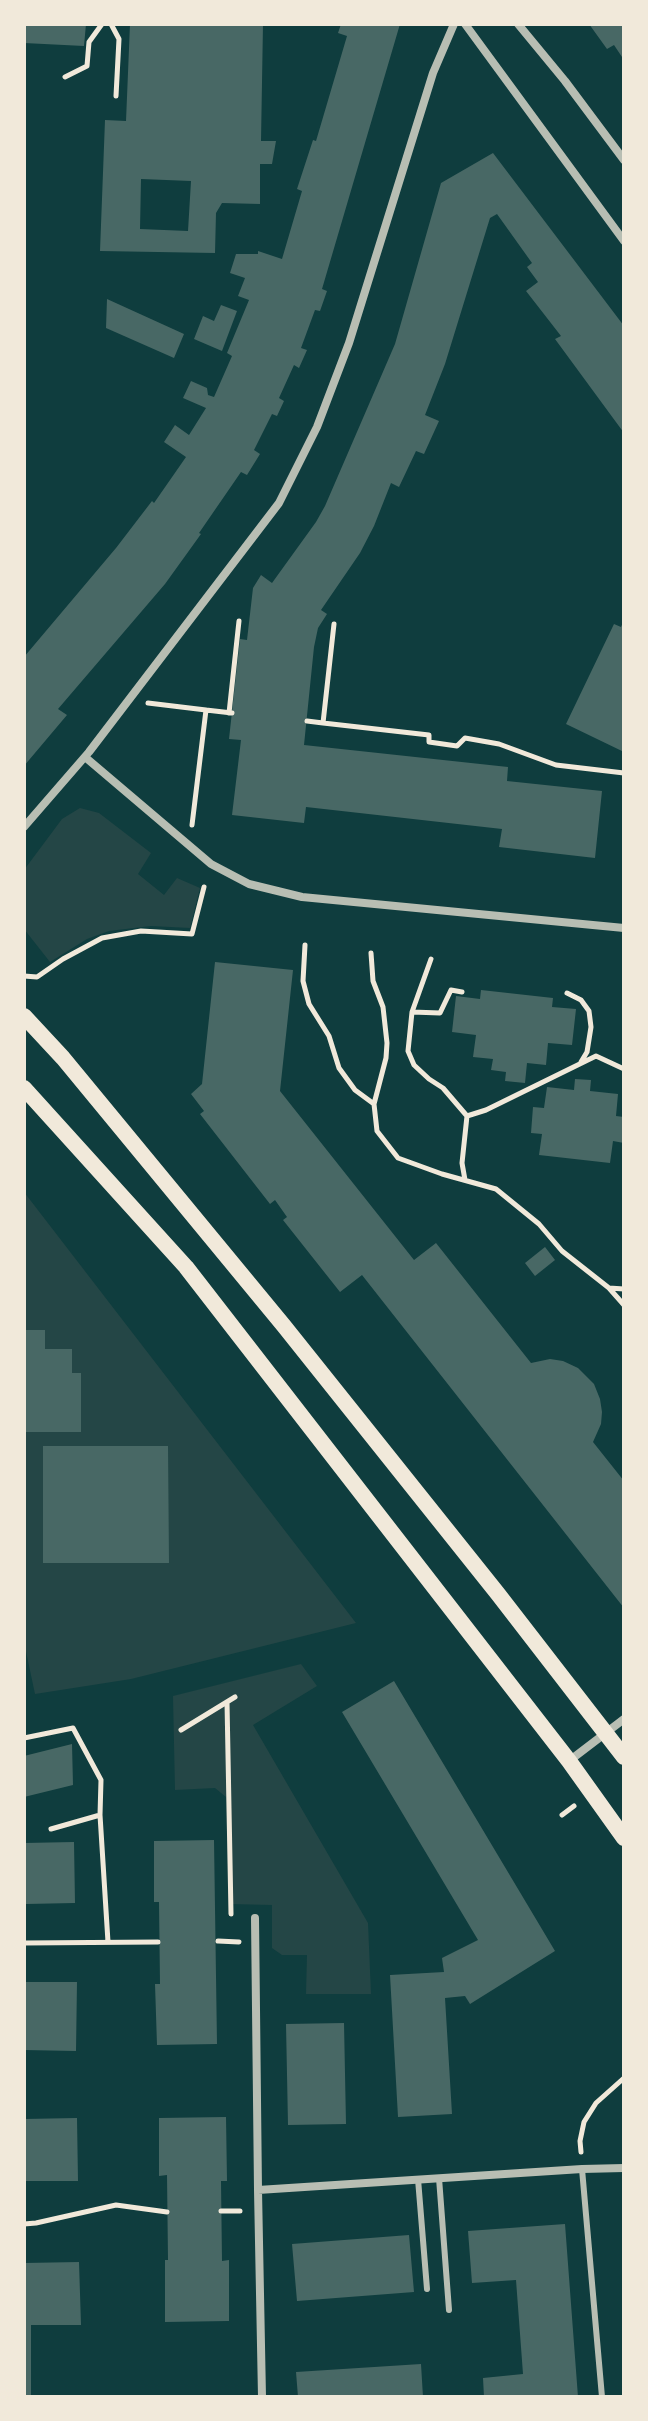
<!DOCTYPE html>
<html>
<head>
<meta charset="utf-8">
<style>
	body { margin:0 }
	#map { position:relative; width:648px; height:2421px; overflow:hidden; background:#0f3d3e; font-family:Spectral,serif }
	canvas { display:block }
	.frame { position:absolute; inset:0; border:26px solid #f1e9da; pointer-events:none }
</style>
</head>
<body>
<div id="map">
<canvas width="648" height="2421"></canvas>
<div class="frame"></div>
</div>
<script>
const g = document.querySelector('canvas').getContext('2d');
g.lineJoin = 'round';
function paint(path, color) {
  g.fillStyle = color;
  g.fill(path, 'evenodd');
}
function shape(rows) {
  const path = new Path2D();
  for (const r of rows) {
    path.moveTo(r[0], r[1]);
    for (let i = 2; i < r.length; i += 2) path.lineTo(r[i], r[i + 1]);
  }
  return path;
}
function stroke(path, color, width, dash) {
  g.strokeStyle = color;
  g.lineWidth = width;
  g.lineCap = dash ? 'butt' : 'round';
  g.setLineDash(dash || []);
  g.stroke(path);
}
paint(shape([
	[80,808,99,813,151,853,138,874,164,895,177,878,200,888,190,928,151,926,109,931,87,939,50,962,24,929,24,870,62,819],
	[24,1192,356,1623,131,1679,35,1694,24,1642],
	[301,1664,317,1686,253,1725,368,1923,371,1994,306,1994,307,1955,282,1955,272,1948,272,1905,229,1904,226,1797,215,1788,175,1790,173,1696]
]), '#244646');
paint(shape([
	[24,24,86,24,84,46,24,43],
	[130,24,263,24,261,141,276,141,272,164,260,164,260,204,222,203,216,213,215,253,100,251,105,120,126,121],
	[141,179,191,181,188,231,140,229],
	[341,24,400,24,322,289,327,291,320,311,315,310,301,348,307,350,299,368,294,365,279,398,284,401,277,416,272,414,254,450,260,454,247,475,241,472,199,533,201,534,165,584,58,709,67,715,24,766,24,657,116,548,152,501,154,503,186,457,164,442,175,425,189,435,206,408,183,398,191,381,207,388,208,395,214,397,232,356,227,353,249,300,238,296,245,278,230,273,236,254,258,254,258,251,282,259,302,191,297,189,313,140,316,141,347,36,338,33],
	[589,24,624,24,624,60,614,45,607,49],
	[493,153,624,326,624,433,555,339,561,336,526,291,538,282,527,267,532,263,497,214,490,218,445,364,425,415,439,421,424,454,416,451,399,487,391,483,374,526,360,553,321,610,327,614,318,628,314,647,304,745,508,767,507,781,602,791,595,858,499,847,502,829,306,807,304,823,232,815,241,740,229,739,240,639,247,640,253,588,261,575,272,583,316,522,325,506,395,344,441,183],
	[107,299,184,334,174,358,106,328],
	[221,305,237,311,222,351,194,339,203,316,214,321],
	[624,620,624,752,566,724,614,624,621,627],
	[215,962,293,970,280,1091,414,1260,436,1243,531,1363,550,1359,563,1361,578,1368,594,1384,600,1399,602,1412,601,1424,593,1442,624,1481,624,1608,362,1275,340,1292,283,1220,287,1217,275,1200,270,1204,200,1114,204,1111,191,1094,202,1084],
	[481,990,553,998,552,1007,576,1009,572,1045,548,1043,546,1065,527,1063,525,1083,505,1081,506,1072,491,1070,493,1059,473,1057,476,1035,452,1032,456,996,480,999],
	[575,1079,591,1080,590,1091,618,1094,616,1116,624,1117,624,1143,613,1141,610,1163,539,1155,542,1134,531,1133,533,1107,544,1108,547,1087,574,1090],
	[545,1247,555,1260,535,1276,525,1263],
	[24,1330,45,1330,45,1349,72,1349,72,1373,81,1373,81,1432,24,1432],
	[43,1446,168,1446,169,1563,43,1563],
	[394,1681,555,1951,470,2004,465,1996,445,1998,452,2114,398,2117,390,1975,444,1972,442,1958,478,1940,342,1712],
	[72,1744,73,1785,24,1797,24,1756],
	[214,1840,217,2044,157,2045,155,1984,160,1984,159,1902,154,1902,154,1841],
	[74,1842,75,1903,26,1904,24,1843],
	[24,1982,77,1982,76,2051,24,2050],
	[344,2023,346,2124,288,2125,286,2024],
	[226,2117,227,2181,221,2181,222,2261,229,2260,229,2321,165,2322,165,2260,168,2260,167,2175,159,2176,159,2118],
	[77,2118,78,2181,24,2181,24,2119],
	[565,2224,578,2397,484,2397,483,2378,523,2374,516,2280,472,2283,468,2231],
	[409,2235,414,2292,297,2301,292,2244],
	[79,2262,81,2325,31,2325,31,2397,24,2397,24,2263],
	[421,2364,423,2397,298,2397,296,2372]
]), '#486865');
stroke(shape([
	[111,24,119,39,116,96],
	[65,77,87,66,89,42,102,24],
	[334,624,323,723,429,735,429,742,457,746,465,738,499,744,556,765,624,773],
	[148,703,206,710,192,825],
	[206,710,232,713],
	[229,713,239,621],
	[307,721,323,723],
	[305,945,303,981,309,1004,329,1036,339,1068,355,1090,374,1104,377,1131,398,1158,442,1174,496,1189,539,1224,562,1251,609,1288,624,1289],
	[371,953,373,981,383,1007,387,1043,386,1058,374,1104],
	[431,959,412,1012,408,1051,414,1065,429,1079,443,1088,467,1116,462,1163,465,1180],
	[24,976,37,977,63,959,102,938,141,931,192,934,204,887],
	[567,993,581,1000,589,1011,591,1027,587,1052,581,1062],
	[412,1012,440,1013,451,990,462,992],
	[467,1116,486,1110,596,1056,624,1069],
	[609,1288,624,1305],
	[227,1702,231,1914],
	[181,1730,235,1697],
	[24,1738,73,1728,101,1780,100,1815,108,1942],
	[562,1815,574,1806],
	[51,1829,100,1815],
	[218,1941,239,1942],
	[24,1943,158,1942],
	[581,2152,580,2141,584,2122,596,2103,624,2078],
	[221,2211,240,2211],
	[24,2224,36,2223,116,2205,167,2212]
]), '#f1e9da', 5);
stroke(shape([
	[582,2169,602,2397],
	[439,2178,449,2310],
	[418,2179,427,2289]
]), '#b8beb3', 6);
stroke(shape([
	[465,24,624,241],
	[518,24,565,81,624,160],
	[85,757,211,864,249,884,302,897,624,928],
	[24,827,89,752,279,503,317,427,349,343,433,73,454,24],
	[569,1761,624,1719],
	[255,1918,258,2190,582,2169,624,2168],
	[258,2190,262,2397]
]), '#b8beb3', 8);
stroke(shape([
	[24,1016,63,1058,284,1326,498,1594,624,1757],
	[24,1088,186,1267,569,1761,624,1838]
]), '#f1e9da', 16);
</script>
</body>
</html>
